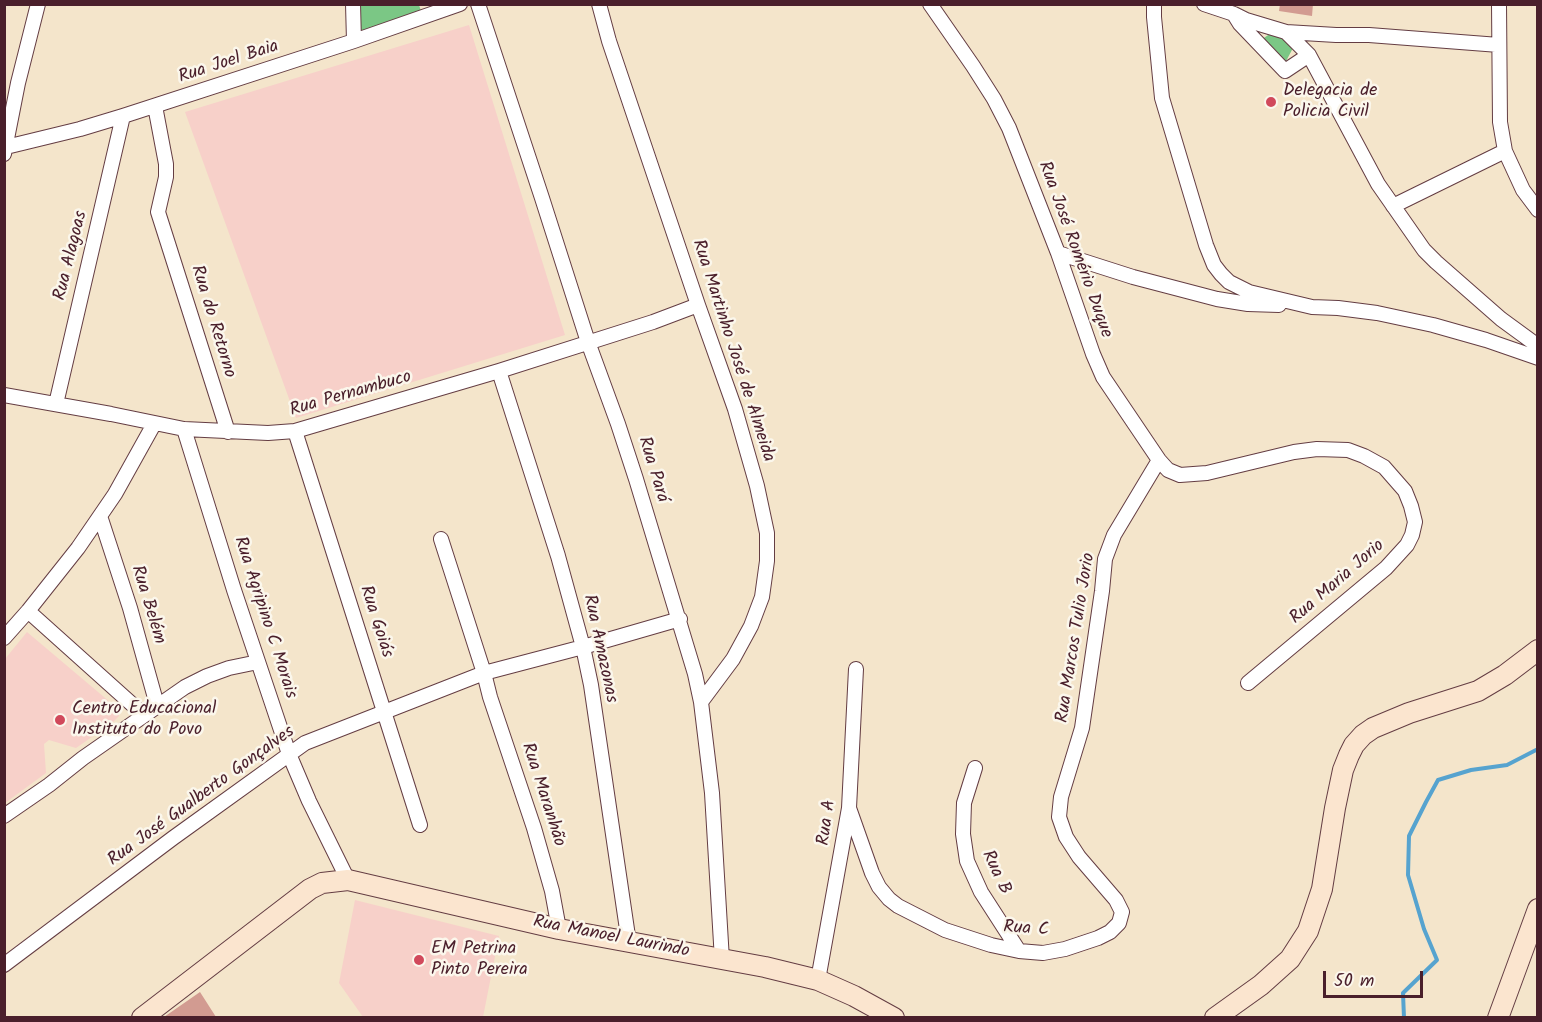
<!DOCTYPE html>
<html>
<head>
<meta charset="utf-8">
<style>
	body { margin:0 }
	#map { position:relative; width:1542px; height:1022px; overflow:hidden; background:#f4e5cb; font-family:Kalam,sans-serif }
	canvas { display:block }
	.frame { position:absolute; inset:0; border:6px solid #4a1f2b; pointer-events:none }
	.scale { position:absolute; left:1323px; top:971px; width:100px; height:27px; box-sizing:border-box; border:3px solid #4a1f2b; border-top:0; padding-left:8px; font-size:18px; line-height:21px; white-space:nowrap; color:#4a1f2b; -webkit-text-stroke:4px #fbf7ec; paint-order:stroke }
</style>
</head>
<body>
<div id="map">
<canvas width="1542" height="1022"></canvas>
<div class="frame"></div>
<div class="scale">50 m</div>
</div>
<script>
const g = document.querySelector('canvas').getContext('2d');
g.lineJoin = 'round';
function paint(path, color) {
  g.fillStyle = color;
  g.fill(path, 'evenodd');
}
function shape(rows) {
  const path = new Path2D();
  for (const r of rows) {
    path.moveTo(r[0], r[1]);
    for (let i = 2; i < r.length; i += 2) path.lineTo(r[i], r[i + 1]);
  }
  return path;
}
function stroke(path, color, width, dash) {
  g.strokeStyle = color;
  g.lineWidth = width;
  g.lineCap = dash ? 'butt' : 'round';
  g.setLineDash(dash || []);
  g.stroke(path);
}
function write(font, color, halo, rows, align = 'center') {
  g.font = font + ' Kalam,sans-serif';
  g.lineWidth = 5;
  g.setLineDash([]);
  g.textBaseline = 'middle';
  g.strokeStyle = halo;
  g.fillStyle = color;
  for (const [text, x, y, turn = 0] of rows) {
    g.save();
    g.translate(x, y);
    g.rotate((+turn || 0) * Math.PI / 180);
    g.textAlign = isNaN(turn) ? turn : align;
    if (halo) g.strokeText(text, 0, 0);
    g.fillText(text, 0, 0);
    g.restore();
  }
}
paint(shape([
	[469,25,565,335,296,418,185,112],
	[27,632,117,708,119,716,112,723,76,748,49,740,44,744,46,773,5,803,5,659],
	[355,900,499,936,483,1017,363,1017,339,983]
]), '#f7d0c9');
paint(shape([
	[357,5,419,5,421,11,358,35],
	[1271,33,1287,39,1293,48,1284,65,1261,40]
]), '#7bc785');
stroke(shape([
	[1404,1018,1403,993,1437,960,1424,929,1408,875,1409,836,1426,802,1438,780,1471,770,1507,765,1538,749]
]), '#56a3cf', 4);
paint(shape([
	[1280,4,1313,4,1312,16,1279,11],
	[200,992,216,1017,164,1017]
]), '#d29b91');
const street = shape([
	[353,4,354,41],
	[478,4,542,198,588,342,618,424,636,479,695,674,701,702,712,793,722,960],
	[599,4,609,41,698,305,735,409,757,486,767,533,767,561,762,597,751,626,733,659,701,702],
	[930,4,973,66,994,99,1009,128,1058,253,1093,354,1103,377,1159,460,1168,470,1180,475,1207,473,1294,452,1317,449,1348,450,1364,456,1384,467,1405,491,1411,506,1415,522,1412,535,1407,545,1386,568,1248,683],
	[1154,4,1154,17,1162,98,1206,245,1214,265,1221,274,1229,282,1249,292,1312,307,1338,308,1377,313,1433,325,1486,340,1538,358],
	[1204,4,1234,14,1246,20,1286,32,1336,35,1369,35,1499,45],
	[1499,4,1500,122,1505,151,1523,190,1538,210],
	[1235,16,1240,24,1285,71,1309,55],
	[1286,32,1309,55,1378,184,1424,250,1436,262,1501,319,1538,346],
	[155,106,166,164,166,177,158,212,228,432],
	[6,147,80,129,123,116,354,41,460,4],
	[4,154,18,83,38,4],
	[1393,206,1505,151],
	[1058,253,1133,277,1217,299,1248,304,1279,305],
	[499,371,558,556,583,647,591,685,629,943],
	[4,395,111,414,184,429,268,433,295,431,499,371,653,322,698,305],
	[56,404,123,116],
	[184,429,234,590,289,754,309,801,348,880],
	[295,431,420,825],
	[100,516,130,608,157,705],
	[441,539,484,673,490,697,534,828,552,891,559,929],
	[28,611,144,715],
	[4,638,28,611,78,548,115,494,154,424],
	[975,768,964,803,963,834,967,861,981,892,1019,951],
	[849,808,872,873,879,887,889,899,898,906,945,930,991,945,1019,951,1043,953,1065,949,1098,938,1110,932,1119,923,1122,912,1116,900,1079,857,1066,837,1059,817,1061,797,1082,728,1102,591,1105,559,1114,535,1159,460],
	[4,816,49,785,83,758,185,687,207,676,229,668,258,662],
	[4,965,173,838,305,743,484,673,583,647,680,619],
	[818,980,849,808,856,669]
]);
const secondary = shape([
	[142,1018,310,889,322,883,348,880,559,929,765,967,818,980,854,996,894,1018],
	[1215,1018,1261,985,1290,959,1308,931,1322,889,1335,808,1343,770,1349,755,1354,745,1363,735,1373,728,1409,713,1478,691,1505,675,1538,650],
	[1498,1018,1538,909]
]);
stroke(street, '#643d43', 16);
stroke(secondary, '#643d43', 22);
stroke(street, '#fff', 14);
stroke(secondary, '#fbe5cf', 20);
for (const [x, y, r, color] of [
	[1271,102,6,"#d1495b"],
	[60,720,6,"#d1495b"],
	[419,960,6,"#d1495b"]
]) {
  const dot = new Path2D();
  dot.arc(x, y, r, 0, 2 * Math.PI);
  g.fillStyle = color;
  g.fill(dot);
  stroke(dot, '#fbf7ec', 2);
}
write('18px', '#4a1f2b', '#fbf7ec', [
	["Rua Joel Baia",229,63,-18],
	["Rua José Romério Duque",1074,250,70],
	["Rua Alagoas",72,256,-76],
	["Rua do Retorno",212,322,73],
	["Rua Martinho José de Almeida",732,351,72],
	["Rua Pernambuco",351,395,-16],
	["Rua Pará",652,470,73],
	["Rua Maria Jorio",1338,583,-41],
	["Rua Belém",147,605,73],
	["Rua Agripino C Morais",264,618,72],
	["Rua Goiás",375,622,72],
	["Rua Marcos Tulio Jorio",1077,638,-81],
	["Rua Amazonas",599,649,78],
	["Rua Maranhão",542,795,72],
	["Rua José Gualberto Gonçalves",202,797,-36],
	["Rua A",828,823,-82],
	["Rua B",995,873,65],
	["Rua C",1026,930,4],
	["Rua Manoel Laurindo",611,938,11]
]);
write('18px', '#4a1f2b', '#fbf7ec', [
	["Delegacia de",1283,92],
	["Policia Civil",1283,113],
	["Centro Educacional",72,710],
	["Instituto do Povo",72,731],
	["EM Petrina",431,950],
	["Pinto Pereira",431,971]
], 'left');
</script>
</body>
</html>
